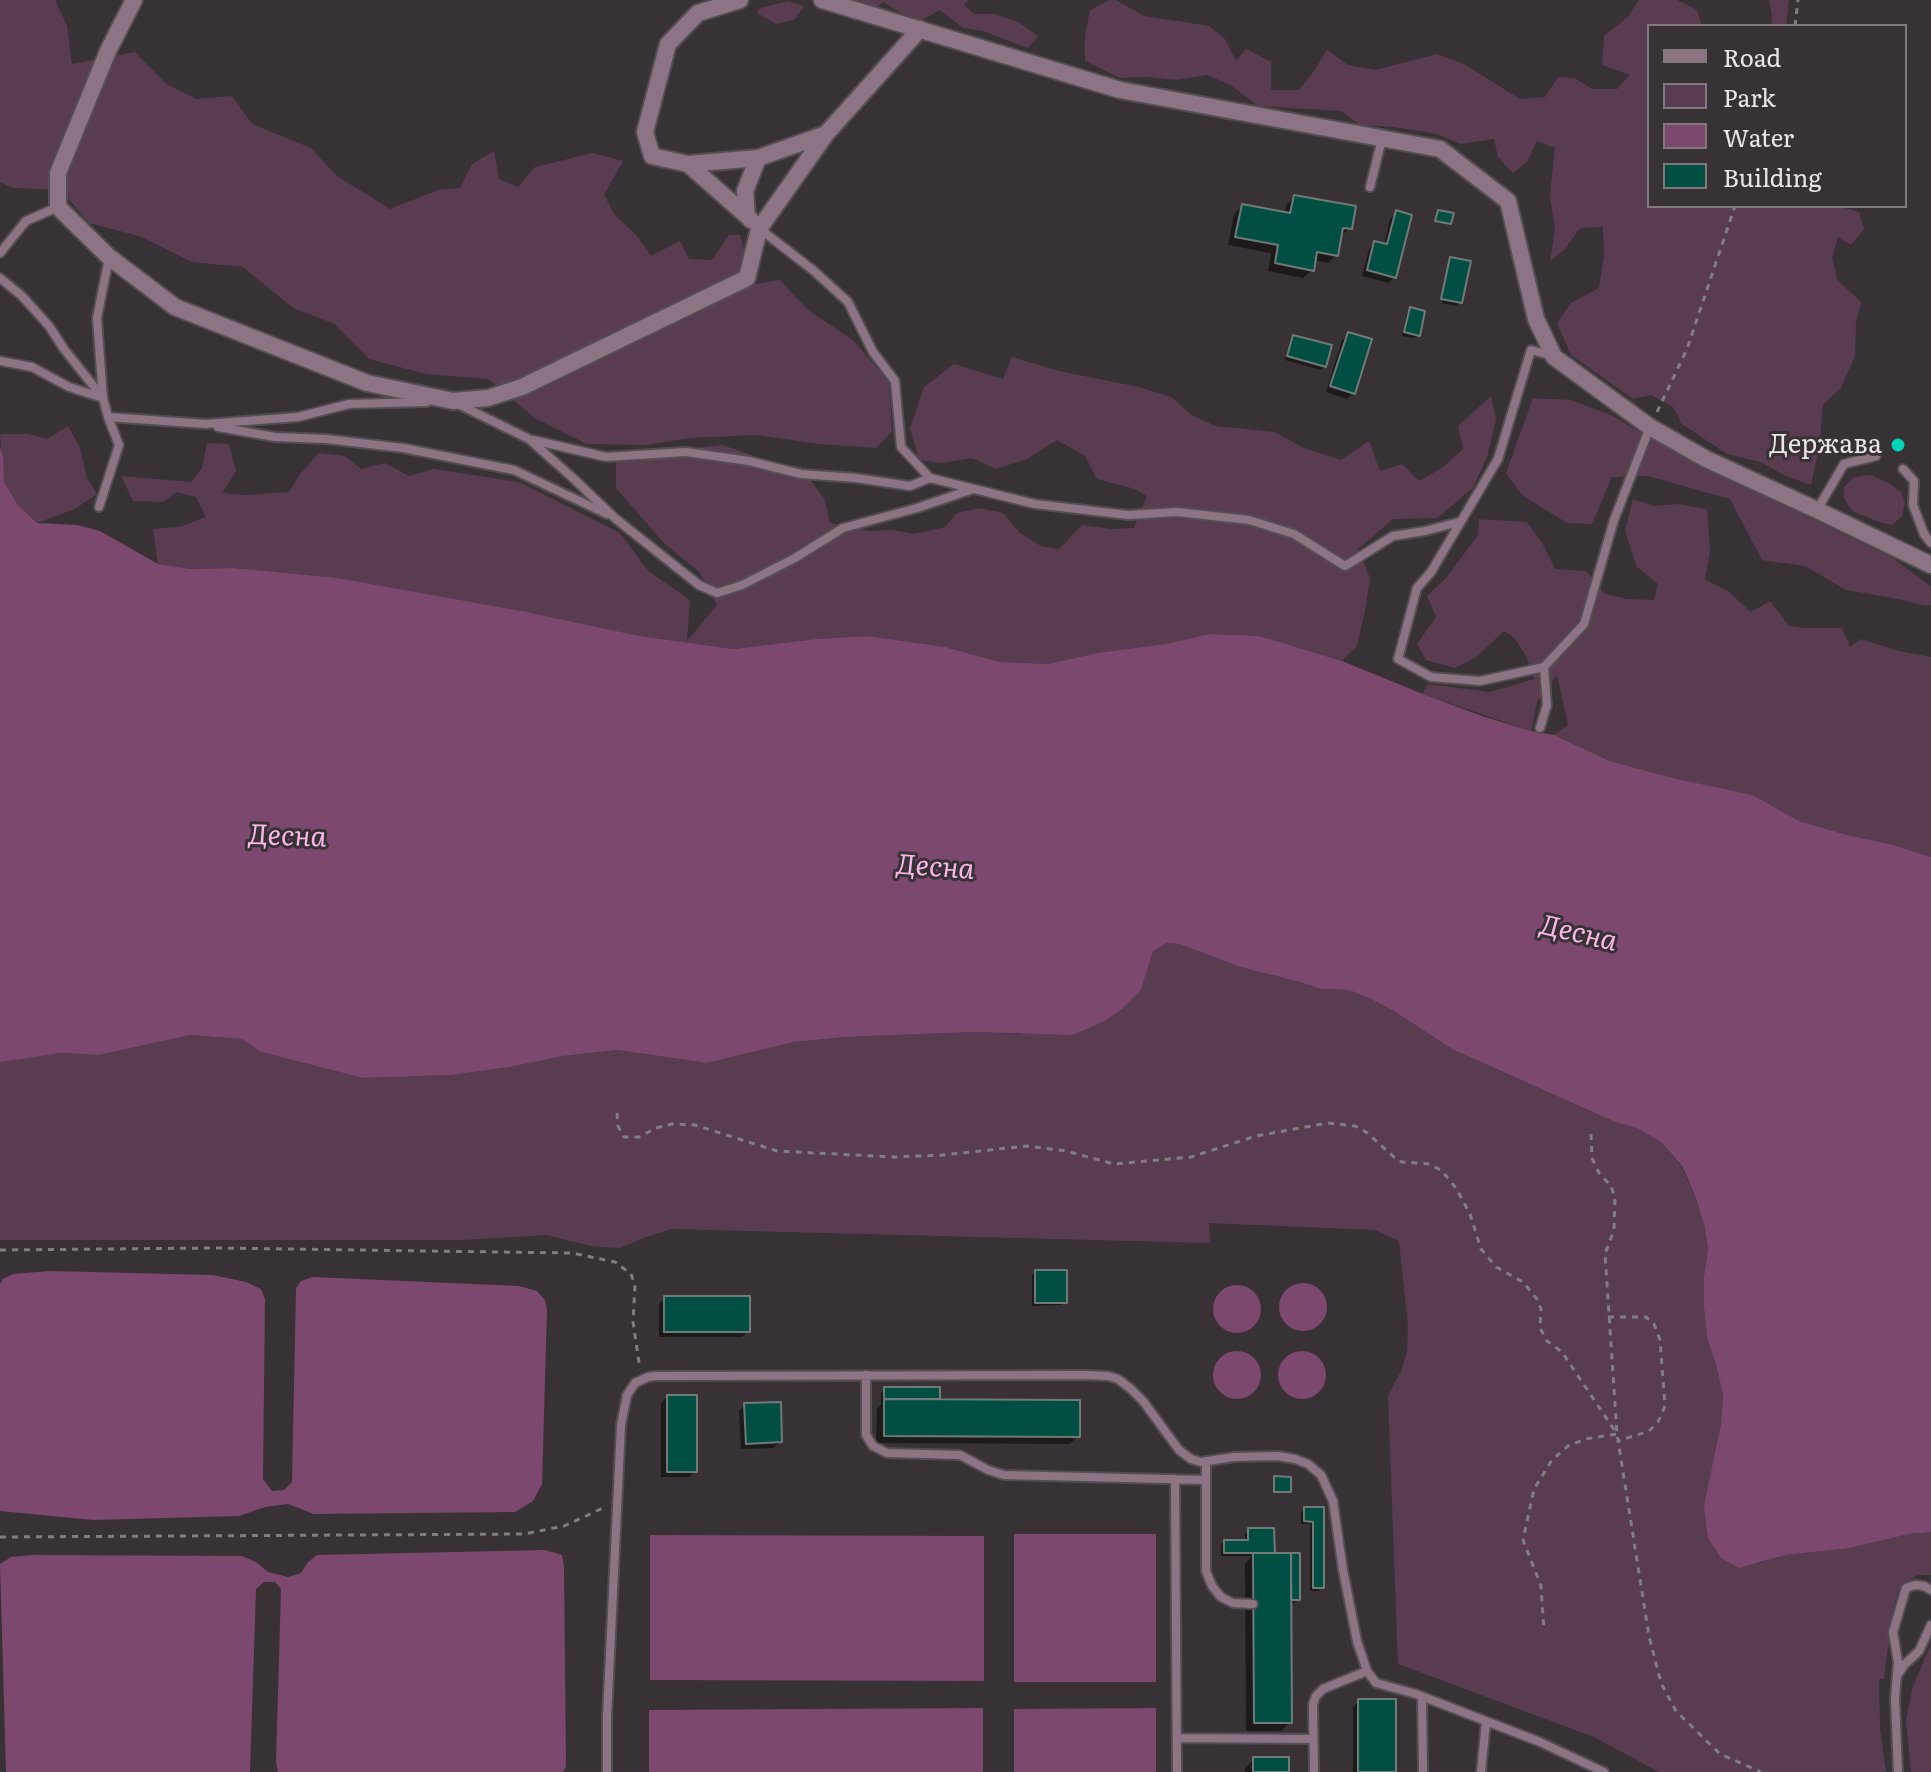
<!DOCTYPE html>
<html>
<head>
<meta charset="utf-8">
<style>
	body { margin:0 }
	#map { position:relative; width:1931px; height:1772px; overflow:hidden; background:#383135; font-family:Literata,serif }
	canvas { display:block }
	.legend { position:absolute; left:1647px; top:24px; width:260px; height:184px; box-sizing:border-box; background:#383135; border:2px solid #7f797d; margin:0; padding:10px 14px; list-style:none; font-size:24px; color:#e9e5e8 }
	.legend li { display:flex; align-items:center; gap:16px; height:40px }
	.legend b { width:40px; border:2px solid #7f797d }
</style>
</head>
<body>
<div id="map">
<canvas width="1931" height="1772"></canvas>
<ul class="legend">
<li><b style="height:10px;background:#8d7485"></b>Road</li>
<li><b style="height:22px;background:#5a3c51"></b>Park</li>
<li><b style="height:22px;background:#7c486e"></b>Water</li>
<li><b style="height:22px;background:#014f43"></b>Building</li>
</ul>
</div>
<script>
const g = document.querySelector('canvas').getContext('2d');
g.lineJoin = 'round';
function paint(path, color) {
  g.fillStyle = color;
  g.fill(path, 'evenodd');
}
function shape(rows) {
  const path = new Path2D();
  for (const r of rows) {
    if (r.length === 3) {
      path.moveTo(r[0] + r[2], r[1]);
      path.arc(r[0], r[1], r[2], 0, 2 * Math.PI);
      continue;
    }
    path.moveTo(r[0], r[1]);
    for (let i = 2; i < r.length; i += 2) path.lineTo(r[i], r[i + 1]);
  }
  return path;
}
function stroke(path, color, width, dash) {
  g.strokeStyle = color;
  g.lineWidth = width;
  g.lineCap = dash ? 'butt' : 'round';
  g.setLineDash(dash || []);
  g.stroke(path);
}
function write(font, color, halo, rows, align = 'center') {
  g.font = font + ' Literata,serif';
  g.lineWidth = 6;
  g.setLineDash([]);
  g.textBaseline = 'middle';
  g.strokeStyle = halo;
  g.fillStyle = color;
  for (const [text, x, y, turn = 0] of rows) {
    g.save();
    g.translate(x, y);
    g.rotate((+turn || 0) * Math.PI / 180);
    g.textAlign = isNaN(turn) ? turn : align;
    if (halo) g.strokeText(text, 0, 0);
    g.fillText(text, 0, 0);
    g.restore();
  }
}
paint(shape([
	[0,0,55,0,67,26,72,64,135,52,168,85,196,99,232,96,252,124,311,148,337,176,390,209,438,190,460,188,472,164,494,151,499,179,518,187,535,167,593,153,623,161,604,195,615,215,637,236,651,256,680,241,689,259,712,260,729,235,740,235,754,284,780,280,808,310,853,340,889,382,892,431,876,448,820,444,756,435,690,438,646,445,587,444,535,418,488,379,426,374,369,359,335,324,293,308,243,267,192,262,139,236,89,223,61,190,13,188,0,182],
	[858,0,968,0,964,5,974,14,994,14,1018,22,1038,36,1028,48,983,31,963,28,940,10,920,21,899,12,883,2,875,9],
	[1109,0,1116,0,1144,16,1209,26,1225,39,1236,61,1246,49,1271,62,1271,90,1299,90,1314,71,1327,50,1348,65,1375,70,1437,54,1464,64,1520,99,1545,97,1558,77,1575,78,1592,89,1617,89,1630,75,1602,65,1604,36,1628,17,1639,0,1677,0,1697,10,1702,26,1649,26,1649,206,1837,206,1859,212,1864,229,1851,245,1838,237,1832,258,1838,281,1861,302,1856,322,1855,356,1841,388,1823,405,1819,448,1811,485,1786,476,1760,462,1727,454,1682,424,1673,407,1651,395,1633,399,1571,355,1557,323,1571,303,1599,288,1604,256,1603,227,1580,228,1565,249,1550,261,1555,229,1550,195,1555,148,1537,141,1527,162,1513,173,1498,157,1494,139,1460,144,1440,135,1426,132,1393,127,1360,125,1341,111,1258,106,1232,86,1208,75,1175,80,1149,77,1120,78,1085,61,1085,36,1090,10],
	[1769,0,1789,0,1786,26,1771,26,1772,16],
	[788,1,804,6,794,20,776,24,757,13,760,8],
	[1012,357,1059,371,1139,387,1171,397,1193,416,1216,426,1274,432,1304,448,1341,460,1369,441,1380,471,1402,464,1419,481,1443,467,1463,449,1458,426,1491,396,1496,419,1487,457,1473,488,1437,518,1393,519,1358,549,1370,578,1365,611,1357,646,1342,661,1260,636,1210,634,1165,644,1097,653,1048,664,1000,662,945,647,868,636,816,639,733,649,640,636,522,611,338,578,234,568,191,569,158,564,153,529,179,527,206,517,196,497,176,492,163,502,133,501,121,476,191,482,202,468,207,443,229,444,236,471,222,493,243,495,289,492,301,473,319,453,345,456,361,469,385,463,409,476,433,469,519,482,620,533,648,571,690,600,687,641,717,605,699,572,663,542,616,488,616,457,723,445,771,462,801,467,825,500,830,523,869,531,892,530,914,534,945,527,957,513,979,508,1003,513,1020,533,1041,546,1059,549,1082,525,1111,529,1134,528,1147,496,1135,489,1097,479,1085,456,1057,440,1027,459,996,469,972,458,941,463,919,460,910,428,924,387,954,364,1003,379],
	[1533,398,1571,400,1611,415,1687,459,1893,558,1931,587,1931,605,1925,606,1894,598,1846,590,1805,566,1762,560,1730,499,1648,476,1612,477,1592,524,1567,523,1522,495,1506,473],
	[68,426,80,448,87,478,97,494,75,509,37,523,18,505,4,482,0,434,28,434,47,439],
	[1871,475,1890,484,1901,492,1905,503,1902,516,1892,525,1882,523,1852,511,1844,498,1844,487,1854,477],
	[1633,499,1654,506,1678,504,1707,509,1710,551,1705,580,1728,591,1751,612,1770,601,1789,626,1806,628,1842,628,1850,647,1861,639,1899,651,1931,657,1931,857,1890,844,1847,835,1799,821,1753,795,1673,778,1610,761,1554,735,1568,725,1557,675,1537,702,1531,731,1423,694,1427,684,1490,692,1534,679,1527,658,1514,637,1504,631,1475,658,1455,668,1426,660,1417,644,1436,617,1427,596,1446,578,1478,535,1479,519,1527,522,1544,546,1555,569,1586,571,1605,594,1627,599,1654,600,1658,584,1637,567,1625,531],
	[1167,943,1180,944,1240,967,1300,982,1321,989,1349,990,1369,998,1394,1011,1452,1049,1615,1122,1639,1129,1662,1143,1681,1166,1695,1195,1705,1228,1708,1249,1704,1276,1704,1308,1707,1338,1716,1365,1723,1394,1721,1424,1715,1461,1757,1564,1786,1555,1850,1548,1909,1534,1931,1532,1931,1575,1918,1575,1900,1586,1893,1609,1884,1679,1879,1679,1880,1728,1886,1772,1659,1772,1594,1737,1398,1664,1388,1396,1401,1371,1407,1352,1408,1326,1399,1241,1375,1230,1209,1223,1210,1243,672,1229,646,1237,620,1248,590,1246,546,1235,463,1240,0,1240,0,1062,3,1060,61,1053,99,1055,191,1035,242,1039,261,1052,363,1078,452,1075,510,1067,563,1056,618,1050,707,1063,794,1042,846,1037,973,1032,1020,1034,1141,990,1153,953],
	[1931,1644,1931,1772,1911,1772,1906,1721,1912,1689]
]), '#5a3c51');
paint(shape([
	[0,447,3,456,4,482,18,505,37,523,77,525,100,531,158,564,191,569,234,568,338,578,522,611,640,636,733,649,816,639,868,636,945,647,1000,662,1048,664,1097,653,1165,644,1210,634,1260,636,1342,661,1423,694,1482,716,1531,731,1554,735,1610,761,1673,778,1753,795,1799,821,1847,835,1890,844,1931,857,1931,1532,1909,1534,1850,1548,1786,1555,1739,1568,1721,1558,1708,1538,1704,1506,1721,1424,1723,1394,1716,1365,1707,1338,1704,1308,1704,1276,1708,1249,1705,1228,1695,1195,1682,1166,1662,1143,1639,1129,1615,1122,1452,1049,1394,1011,1369,998,1349,990,1321,989,1300,982,1240,967,1180,944,1167,943,1153,952,1141,990,1123,1008,1106,1020,1073,1035,973,1032,846,1037,794,1042,707,1063,618,1050,563,1056,510,1067,452,1075,363,1078,261,1052,242,1039,191,1035,99,1055,61,1053,0,1062],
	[50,1271,213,1275,246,1282,261,1289,265,1299,263,1479,272,1491,284,1490,292,1482,296,1288,301,1281,313,1277,519,1286,537,1291,545,1300,547,1310,542,1484,533,1501,515,1512,314,1514,288,1504,265,1507,239,1516,93,1520,0,1511,0,1284,3,1279,13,1274],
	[1303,1307,24],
	[1237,1309,24],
	[1302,1375,24],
	[1237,1375,24],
	[1014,1534,1156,1534,1156,1682,1014,1682],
	[650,1535,984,1536,984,1681,650,1680],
	[545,1550,562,1555,564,1566,566,1766,563,1772,278,1772,276,1762,281,1589,275,1582,264,1582,256,1589,250,1772,6,1772,0,1564,11,1557,32,1555,242,1556,256,1562,268,1572,288,1577,301,1573,308,1562,317,1555],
	[983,1708,983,1772,649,1772,649,1710],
	[1156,1708,1156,1772,1014,1772,1014,1709]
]), '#7c486e');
paint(shape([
	[1295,197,1350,228,1341,236,1336,255,1328,263,1313,260,1312,270,1303,278,1268,271,1271,253,1228,245,1234,214,1242,206,1285,214,1286,205],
	[1396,213,1395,276,1389,283,1362,276,1369,249,1375,243,1384,245,1390,219],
	[1450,259,1468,263,1460,302,1456,306,1442,303],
	[1411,309,1418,335,1414,338,1402,336,1407,313],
	[1348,334,1353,393,1347,399,1326,392,1342,340],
	[1294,337,1325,366,1321,370,1285,360,1290,341],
	[1035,1272,1065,1302,1061,1305,1032,1306,1032,1275],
	[665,1298,748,1331,742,1337,659,1337,659,1304],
	[885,1389,938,1389,938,1401,1078,1436,1070,1444,876,1443,877,1409,881,1404,881,1393],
	[667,1397,695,1471,689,1477,661,1477,661,1403],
	[745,1405,780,1441,774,1448,741,1449,739,1411],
	[1305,1509,1322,1509,1322,1587,1318,1591,1310,1591,1310,1524,1301,1524,1301,1512],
	[1249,1530,1273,1555,1298,1600,1294,1603,1289,1603,1290,1722,1281,1731,1246,1731,1245,1564,1252,1556,1221,1556,1221,1545,1224,1542,1245,1542,1245,1534],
	[1359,1701,1394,1772,1353,1772,1353,1707],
	[1254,1759,1287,1772,1245,1772,1245,1768]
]), '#0007');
const building = shape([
	[1294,195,1356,206,1352,229,1343,228,1338,256,1317,252,1314,271,1275,263,1278,245,1235,237,1242,204,1290,213,1294,195],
	[1396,210,1412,215,1396,278,1367,270,1374,241,1387,244,1396,210],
	[1438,210,1454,213,1451,224,1435,221,1438,210],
	[1450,257,1471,261,1462,303,1441,299,1450,257],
	[1410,307,1425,311,1420,336,1404,332,1410,307],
	[1348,332,1372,339,1355,394,1330,386,1348,332],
	[1293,335,1332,345,1326,367,1287,356,1293,335],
	[1035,1270,1067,1270,1067,1303,1035,1303,1035,1270],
	[664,1296,750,1296,750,1332,664,1332,664,1296],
	[884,1387,940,1387,940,1399,884,1399,884,1387],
	[667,1395,697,1395,697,1472,667,1472,667,1395],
	[884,1399,1080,1400,1080,1437,884,1436,884,1399],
	[781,1402,782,1442,746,1444,744,1403,781,1402],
	[1274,1476,1291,1477,1291,1492,1274,1492,1274,1476],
	[1304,1507,1324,1507,1324,1588,1313,1588,1313,1522,1304,1521,1304,1507],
	[1248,1528,1274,1528,1275,1553,1224,1553,1224,1540,1248,1540,1248,1528],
	[1253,1553,1291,1553,1292,1723,1254,1723,1253,1553],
	[1291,1553,1300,1553,1300,1600,1291,1600,1291,1553],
	[1358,1699,1396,1699,1396,1772,1358,1772,1358,1699],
	[1253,1757,1289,1757,1289,1772,1253,1772,1253,1757]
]);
paint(building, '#014f43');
stroke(building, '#707a77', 2);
const service = shape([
	[1370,187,1382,139],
	[760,229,814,271,848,302,873,352,895,381,901,447,930,478,1035,504,1128,515,1177,512,1249,520,1294,534,1345,566,1393,536,1425,531,1459,522],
	[0,253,26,221,58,207],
	[0,278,22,296,49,326,64,349,103,398],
	[1553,356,1531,350,1498,459,1431,572,1417,588,1398,659,1431,677,1480,681,1544,667,1584,624,1614,520,1650,427],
	[0,361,32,367,69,387,103,398],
	[460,405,529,439,574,479,616,519,699,585,717,593,742,585,795,558,843,528,917,508,973,489],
	[108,417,206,424,298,417,349,404,427,402],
	[218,427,275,437,326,439,403,448,514,470,607,514],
	[533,440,606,457,686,452,749,461,801,474,856,478,910,486,930,478],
	[1903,469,1914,481,1913,505,1924,534,1931,543],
	[99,507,119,445,108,417,103,398,97,318,109,258],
	[1817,510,1844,464,1876,456],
	[1540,728,1547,705,1544,667],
	[866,1375,866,1435,873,1446,887,1453,960,1455,988,1470,1004,1475,1206,1480],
	[1206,1461,1206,1571,1212,1586,1221,1597,1233,1603,1253,1604],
	[1175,1479,1177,1772],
	[1899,1673,1904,1665,1919,1651,1931,1625],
	[1422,1697,1423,1772],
	[1177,1738,1313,1739],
	[607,1772,607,1717,621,1425,627,1395,635,1383,648,1377,655,1376,1086,1375,1108,1376,1118,1379,1131,1389,1143,1401,1179,1450,1191,1459,1201,1462,1234,1457,1278,1456,1295,1459,1308,1464,1321,1475,1333,1501,1343,1570,1357,1641,1367,1671,1376,1683,1416,1694,1540,1742,1604,1772],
	[1314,1772,1313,1704,1316,1696,1323,1689,1367,1671],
	[1481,1772,1486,1722],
	[1898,1772,1895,1698,1898,1662,1893,1632,1906,1588,1915,1585,1924,1586,1931,1590]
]);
const minor = shape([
	[134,0,108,51,58,173,58,207,109,257,175,307,367,383,453,401,488,398,522,387,747,278,759,229,826,134,920,29],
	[740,0,698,13,668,44,645,132,652,156,688,164,758,158,826,134],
	[822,0,1120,90,1440,149,1508,201,1536,319,1554,357,1650,427,1706,459,1817,510,1931,565],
	[688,164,747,216],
	[751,220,747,216,745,191,758,158]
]);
stroke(service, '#544e52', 12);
stroke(minor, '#544e52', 20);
stroke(shape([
	[1795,26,1798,0],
	[1657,412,1687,349,1735,206],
	[617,1113,618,1126,624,1137,639,1137,656,1128,672,1124,695,1125,777,1151,894,1157,943,1155,1027,1146,1066,1151,1114,1164,1191,1157,1256,1136,1328,1123,1355,1126,1366,1132,1394,1157,1402,1162,1430,1164,1442,1171,1456,1188,1470,1214,1481,1249,1496,1267,1523,1282,1537,1299,1541,1309,1540,1328,1547,1341,1562,1352,1617,1434,1585,1439,1568,1446,1552,1460,1534,1489,1523,1540,1541,1586,1544,1631],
	[1591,1134,1592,1158,1599,1173,1611,1186,1615,1198,1614,1230,1605,1254,1617,1434,1649,1636,1661,1683,1676,1711,1720,1754,1761,1772],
	[0,1250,214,1248,572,1253,615,1262,631,1274,635,1285,633,1322,640,1369],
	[1608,1317,1646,1317,1654,1324,1660,1340,1665,1406,1658,1422,1649,1431,1618,1441],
	[0,1537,524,1534,564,1526,603,1508]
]), '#827d80', 3, [6, 6]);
stroke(service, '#8d7485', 8);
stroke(minor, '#8d7485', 16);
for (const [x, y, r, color] of [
	[1898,445,8,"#00d5b7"]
]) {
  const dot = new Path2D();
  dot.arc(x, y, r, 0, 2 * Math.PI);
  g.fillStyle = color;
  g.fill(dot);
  stroke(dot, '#383135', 3);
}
write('26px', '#e9e5e8', '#383135', [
	["Держава",1882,445]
], 'right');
write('italic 28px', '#f8b7e5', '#383135', [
	["Десна",287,837,2],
	["Десна",935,868,4],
	["Десна",1578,934,13]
]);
</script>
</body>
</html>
